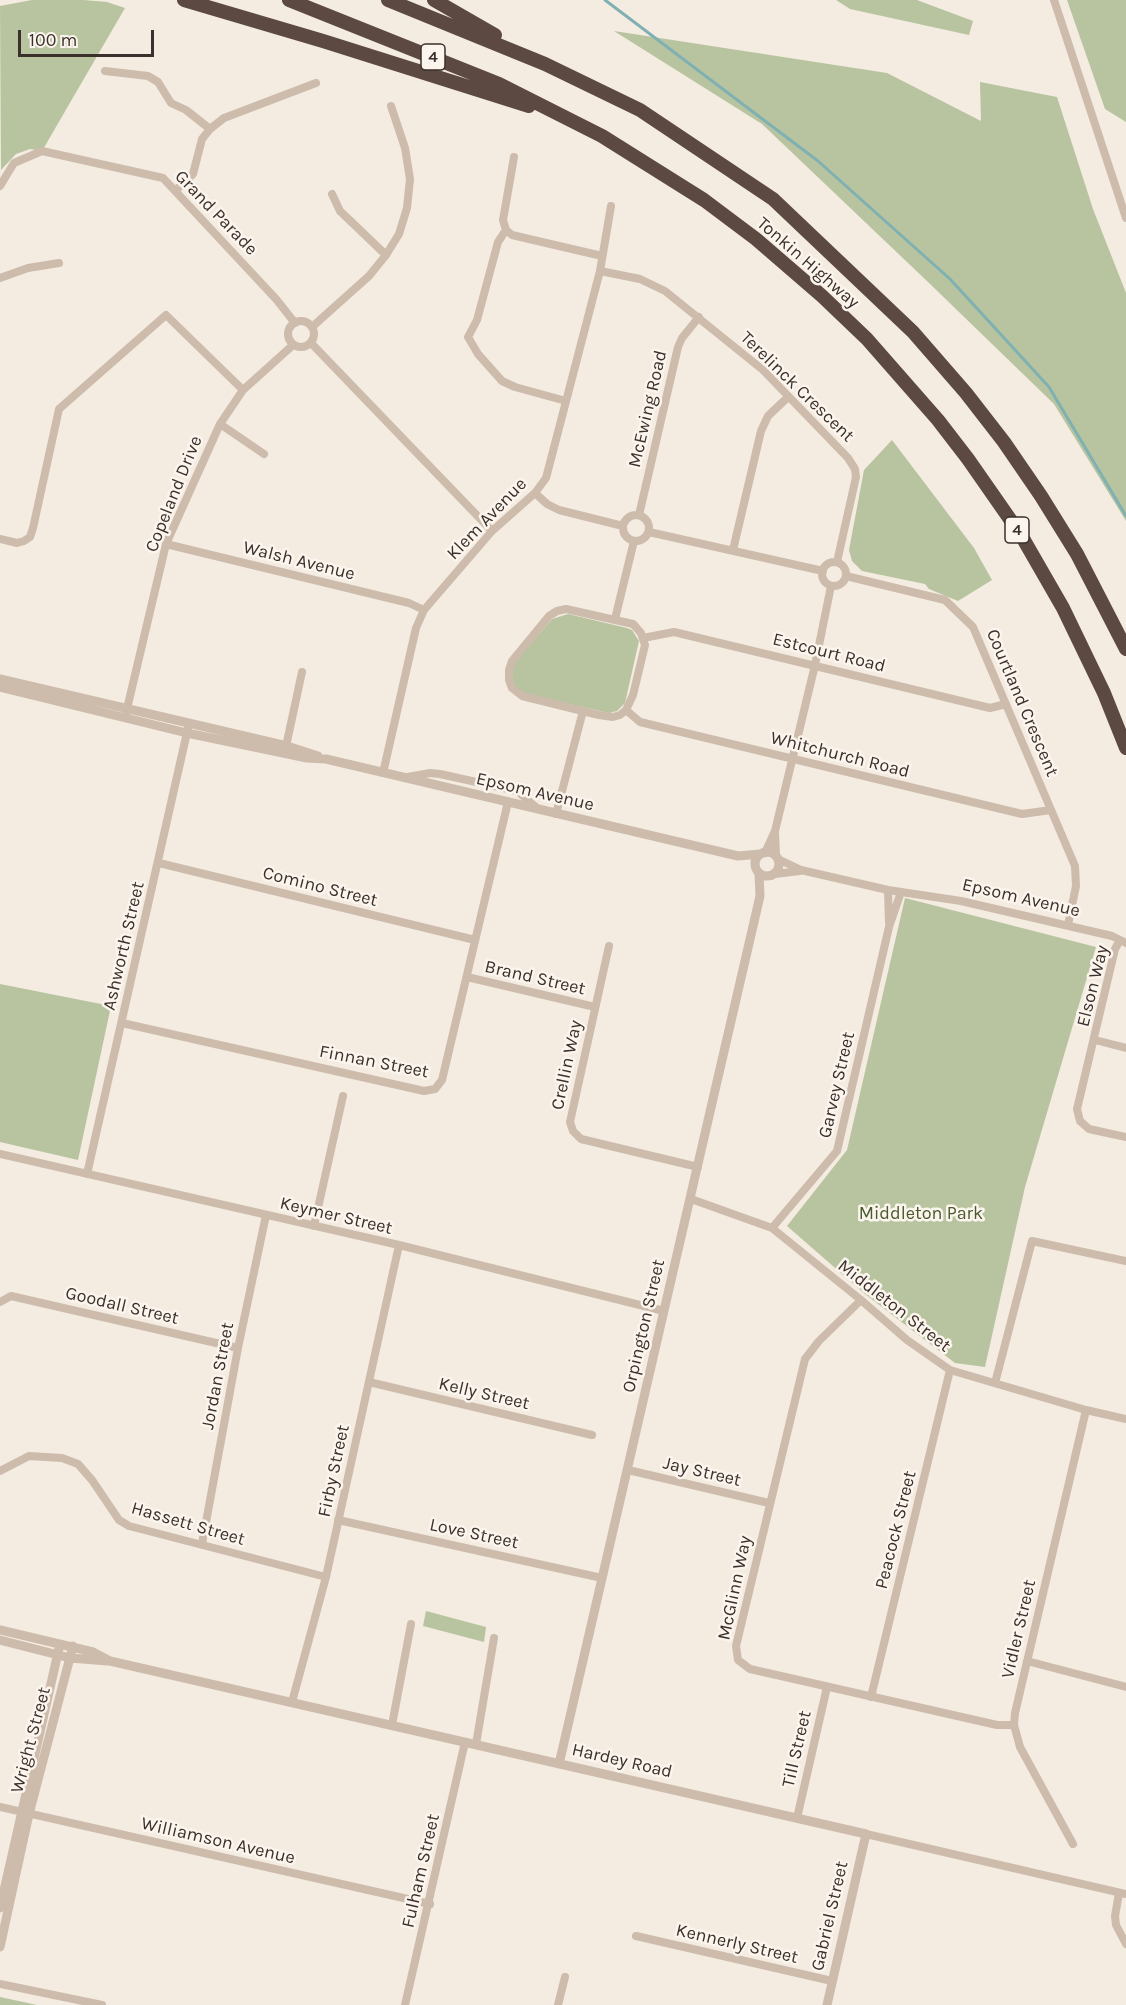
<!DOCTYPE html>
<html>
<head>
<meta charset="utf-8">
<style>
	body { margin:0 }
	#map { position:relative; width:1126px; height:2005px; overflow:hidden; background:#f4ebe1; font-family:Karla,sans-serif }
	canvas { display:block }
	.scale { position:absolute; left:18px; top:30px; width:136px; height:27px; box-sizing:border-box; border:3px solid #3b302b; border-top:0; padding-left:8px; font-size:18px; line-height:21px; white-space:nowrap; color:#3b302b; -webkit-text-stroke:4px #fbf5ee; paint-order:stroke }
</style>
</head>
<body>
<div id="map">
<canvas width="1126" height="2005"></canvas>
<div class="scale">100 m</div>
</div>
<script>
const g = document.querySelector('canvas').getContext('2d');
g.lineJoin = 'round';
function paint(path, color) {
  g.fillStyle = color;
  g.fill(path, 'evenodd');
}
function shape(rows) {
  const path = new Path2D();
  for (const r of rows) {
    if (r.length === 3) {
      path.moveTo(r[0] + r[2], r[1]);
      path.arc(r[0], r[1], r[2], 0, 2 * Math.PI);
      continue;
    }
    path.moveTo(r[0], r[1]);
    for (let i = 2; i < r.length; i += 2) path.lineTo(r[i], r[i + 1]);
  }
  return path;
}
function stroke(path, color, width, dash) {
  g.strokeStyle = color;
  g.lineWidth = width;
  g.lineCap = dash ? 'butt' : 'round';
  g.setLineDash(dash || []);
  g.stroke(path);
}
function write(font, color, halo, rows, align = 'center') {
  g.font = font + ' Karla,sans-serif';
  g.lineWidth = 5;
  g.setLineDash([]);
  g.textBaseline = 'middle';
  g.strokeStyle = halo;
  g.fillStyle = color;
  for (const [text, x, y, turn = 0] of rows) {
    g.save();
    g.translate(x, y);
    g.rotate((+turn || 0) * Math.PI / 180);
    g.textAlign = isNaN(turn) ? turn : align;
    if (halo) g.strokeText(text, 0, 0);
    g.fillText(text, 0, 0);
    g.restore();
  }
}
paint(shape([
	[32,0,83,0,107,2,125,8,42,151,30,149,16,154,1,170,0,6],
	[836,0,917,0,973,21,969,35,850,9],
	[1067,0,1126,0,1126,122,1105,109],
	[614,31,887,73,981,121,980,82,1057,97,1093,209,1126,293,1126,521,1054,404,928,282,762,124],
	[892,440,974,548,992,580,958,601,929,589,925,584,862,571,852,561,849,550,864,470],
	[568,614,627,628,632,630,639,641,625,703,617,711,609,713,522,693,512,683,510,674,514,663,552,619],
	[905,898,1096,947,1025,1187,985,1367,955,1363,865,1294,787,1226,847,1150],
	[0,984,111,1006,78,1160,0,1142],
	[426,1611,486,1627,484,1642,423,1626],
	[0,1997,37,2005,0,2005]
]), '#b8c4a0');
stroke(shape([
	[605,0,818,161,950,279,1049,387,1126,516]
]), '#7fb0b2', 3);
stroke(shape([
	[1054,0,1126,218],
	[105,71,148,76,158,82,171,103,186,110,210,129],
	[514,157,503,220,506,230,512,235,602,256],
	[0,186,14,163,42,151,163,178,276,299,295,323],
	[175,191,193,174,202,139,210,129,224,118,316,83],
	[332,194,340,211,386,255],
	[506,230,498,242,477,320,468,337,478,354,502,381,515,387,566,401],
	[600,271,640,279,665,291,763,370,848,458,855,469,856,477,837,562],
	[0,278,28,268,59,263],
	[301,334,13],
	[312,327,369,276,386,255,399,234,407,208,410,179,405,148,391,106],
	[311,343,492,531],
	[220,424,264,454],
	[535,493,547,504,559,510,623,526],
	[636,528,13],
	[639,515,678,347,682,338,699,317],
	[649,532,823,571],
	[0,539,17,543,24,541,30,537,33,528,59,409,166,315,243,390],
	[166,544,409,603,424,610],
	[733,550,761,431,768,416,788,397],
	[834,574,12],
	[846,576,945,600,973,627,1075,866,1076,886,1068,925],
	[566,609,633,624,641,633,645,645,633,695,626,710,620,715,613,717,599,715,522,696,512,688,509,680,509,670,512,661,549,616,557,611,566,609],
	[615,619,634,541],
	[643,638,674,632,990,708,1006,704],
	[626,710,640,722,1022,814,1051,810],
	[126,713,166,544,220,424,243,390,293,345],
	[285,751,302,672],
	[383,773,416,628,424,610,492,531,535,493,546,478,600,271,611,206],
	[408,777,430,773,440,774,517,791,537,808],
	[556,814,583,711],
	[775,833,776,855],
	[765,853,775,831,815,665,831,586],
	[778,859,801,870,888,890,961,901,1112,936,1126,943],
	[159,863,475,940],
	[775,874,800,871],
	[888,890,889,923],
	[1120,940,1115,949,1077,1109,1080,1121,1089,1129,1126,1137],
	[609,946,570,1122,573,1131,581,1139,698,1167],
	[467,977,595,1007],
	[122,1023,424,1091,435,1089,442,1080,508,802],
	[1095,1040,1126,1048],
	[0,1154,399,1245,664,1311],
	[87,1174,188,728],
	[691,1199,772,1228,861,1300,907,1340,950,1370,1086,1410,1126,1419],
	[314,1226,343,1096],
	[772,1228,837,1151,889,927,901,892],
	[861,1300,819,1341,805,1359,736,1646,738,1660,750,1669,997,1725,1014,1725],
	[0,1302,11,1296,238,1348],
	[369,1382,592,1435],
	[995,1383,1032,1241,1126,1261],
	[628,1470,769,1503],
	[0,1471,29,1456,62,1458,78,1464,92,1480,119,1520,129,1526,326,1577],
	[338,1520,602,1578],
	[202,1544,238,1348,266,1215],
	[1027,1661,1126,1687],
	[871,1697,950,1370],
	[292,1702,326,1577,399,1245],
	[392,1725,411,1624],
	[476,1744,494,1638],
	[0,1807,430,1904],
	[797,1818,827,1687],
	[866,1834,1126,1894],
	[1073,1844,1020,1747,1014,1725,1015,1713,1086,1410],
	[1119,1893,1115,1916,1116,1925,1126,1944],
	[636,1936,832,1981],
	[0,1984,102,2005],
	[405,2005,465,1742],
	[558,2005,565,1977]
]), '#cdbbac', 8);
stroke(shape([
	[0,679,287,746,318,756],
	[0,687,187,733,307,758,326,759,738,856,761,854],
	[767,864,12],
	[0,1630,93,1652,110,1661,866,1834,827,2005],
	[0,1640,70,1658,108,1661],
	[559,1764,760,896,759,874],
	[0,1908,60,1644],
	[0,1947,29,1814,73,1646]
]), '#cdbbac', 9);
stroke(shape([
	[184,0,323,41,529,106],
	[289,0,499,84,602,136,704,200,756,239,822,296,867,339,938,420,968,459,1021,535,1063,608,1104,693,1126,748],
	[388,0,545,64,640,110,773,199,913,332,966,393,1004,442,1041,496,1077,554,1126,649],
	[434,0,495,35]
]), '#5c4a42', 14);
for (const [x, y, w] of [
	[433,57,24],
	[1017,530,24]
]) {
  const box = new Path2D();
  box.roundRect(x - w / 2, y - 13, w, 26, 4.5);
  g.fillStyle = '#fbf5ee';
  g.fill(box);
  stroke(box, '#3b302b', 1.5);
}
write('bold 16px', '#3b302b', null, [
	["4",433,57],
	["4",1017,530]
]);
write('18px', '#3b302b', '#fbf5ee', [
	["Grand Parade",216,213,46],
	["Tonkin Highway",808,263,41],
	["Terelinck Crescent",797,387,44],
	["McEwing Road",648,409,-77],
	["Copeland Drive",174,494,-68],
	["Klem Avenue",487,519,-46],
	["Walsh Avenue",299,561,14],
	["Estcourt Road",829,653,14],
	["Courtland Crescent",1022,703,67],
	["Whitchurch Road",840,755,14],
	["Epsom Avenue",535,792,13],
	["Comino Street",320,887,14],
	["Epsom Avenue",1021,898,13],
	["Ashworth Street",124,946,-77],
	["Brand Street",535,978,13],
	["Elson Way",1093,986,-76],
	["Finnan Street",374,1062,11],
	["Crellin Way",567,1065,-78],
	["Garvey Street",837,1085,-77],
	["Keymer Street",336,1216,13],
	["Goodall Street",122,1306,13],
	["Middleton Street",894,1306,38],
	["Orpington Street",644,1326,-77],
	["Jordan Street",218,1376,-79],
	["Kelly Street",484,1394,13],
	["Firby Street",334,1471,-78],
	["Jay Street",702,1472,13],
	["Hassett Street",188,1524,16],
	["Peacock Street",896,1530,-76],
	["Love Street",474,1534,12],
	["McGlinn Way",735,1588,-78],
	["Vidler Street",1019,1629,-77],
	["Wright Street",31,1740,-75],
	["Till Street",797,1749,-77],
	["Hardey Road",622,1761,13],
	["Williamson Avenue",218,1841,13],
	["Fulham Street",421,1871,-77],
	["Gabriel Street",830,1916,-77],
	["Kennerly Street",737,1944,13]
]);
write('18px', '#4a5a2e', '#fbf5ee', [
	["Middleton Park",921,1214]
]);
</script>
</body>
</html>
